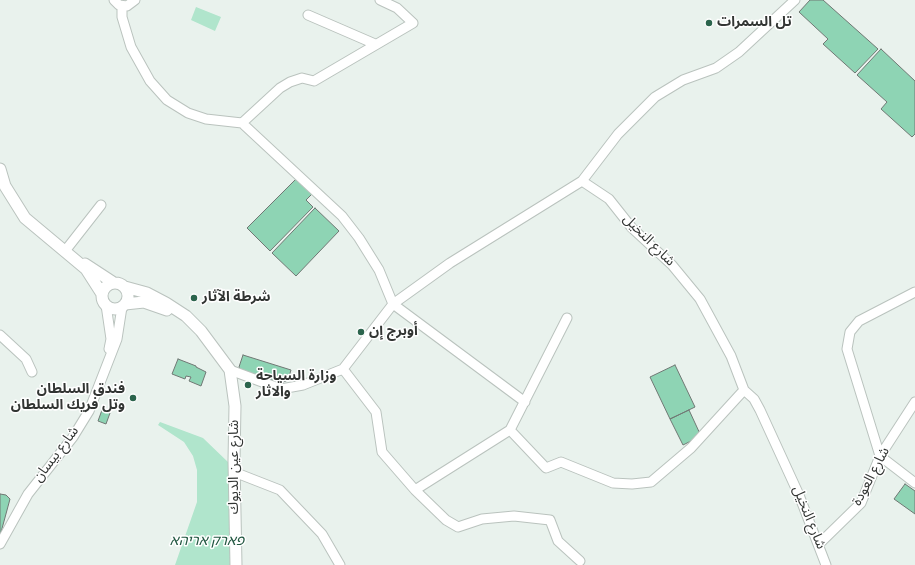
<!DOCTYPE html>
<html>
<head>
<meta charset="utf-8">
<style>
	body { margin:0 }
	canvas { display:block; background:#e9f2ed }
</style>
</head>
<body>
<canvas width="915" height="565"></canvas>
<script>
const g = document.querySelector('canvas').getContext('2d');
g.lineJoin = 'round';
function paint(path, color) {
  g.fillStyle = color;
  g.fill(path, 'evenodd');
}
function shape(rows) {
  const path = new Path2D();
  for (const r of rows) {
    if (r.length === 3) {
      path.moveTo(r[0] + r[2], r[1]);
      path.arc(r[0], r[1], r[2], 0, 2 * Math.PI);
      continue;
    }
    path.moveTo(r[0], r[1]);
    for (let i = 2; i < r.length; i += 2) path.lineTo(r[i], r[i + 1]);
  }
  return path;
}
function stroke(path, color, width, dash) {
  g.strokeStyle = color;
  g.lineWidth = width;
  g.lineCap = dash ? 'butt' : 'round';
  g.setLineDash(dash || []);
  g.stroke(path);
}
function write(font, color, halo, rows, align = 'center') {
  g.font = font + ' Spectral,"Noto Sans Arabic","Noto Sans Hebrew",serif';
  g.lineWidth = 3;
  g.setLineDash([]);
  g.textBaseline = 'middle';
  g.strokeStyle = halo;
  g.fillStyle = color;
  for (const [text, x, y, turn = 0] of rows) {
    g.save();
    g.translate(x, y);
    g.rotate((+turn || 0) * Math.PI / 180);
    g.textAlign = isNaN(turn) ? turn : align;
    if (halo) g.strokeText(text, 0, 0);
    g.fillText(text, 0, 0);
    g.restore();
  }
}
paint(shape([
	[196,7,221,17,215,31,191,20],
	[160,422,203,438,229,463,230,565,175,565,197,502,197,470,193,456,184,442,158,425]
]), '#b0e5cc');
const building = shape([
	[810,0,823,0,878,49,855,73,823,44,828,39,799,12,810,0],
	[881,49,915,81,915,134,912,137,881,109,887,102,857,75,881,49],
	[296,179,312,194,306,200,313,207,270,251,247,228,296,179],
	[315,208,339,231,296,276,272,253,315,208],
	[243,355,291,370,288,380,281,383,241,370,239,367,243,355],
	[178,359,196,366,196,367,206,372,201,386,189,381,191,377,186,376,185,379,172,374,178,359],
	[675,365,695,407,670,419,650,377,675,365],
	[102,410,110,413,106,424,98,421,102,410],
	[689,410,701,436,683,445,670,419,689,410],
	[905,484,915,491,915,514,894,499,905,484],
	[0,494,6,495,10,499,0,536,0,494]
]);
paint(building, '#8ed4b4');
stroke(building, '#707874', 1);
const minor = shape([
	[114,0,119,5,127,6,135,0],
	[795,0,739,52,716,68,683,80,655,97,618,134,582,181,609,199,632,228,672,265,700,299,731,356,744,390,754,399,760,410,799,495,826,565],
	[122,6,122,17,131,47,150,81,167,100,188,113,206,119,242,123,342,216,359,238,379,270,393,304,525,402],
	[308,15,375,44],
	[242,123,280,88,290,82,302,78,314,81,413,23,397,8,380,0],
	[65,251,101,205],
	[915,292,859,321,850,332,847,349,880,456,915,483],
	[106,305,111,339,109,349],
	[567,318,510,430,546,468,561,462,613,483,632,484,651,482,691,448,744,390],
	[0,335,26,359,32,372],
	[343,369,376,412,382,452,415,490,510,430],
	[230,370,281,389,303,385,343,369,393,304,450,263,582,181],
	[234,472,280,490,322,534,340,565],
	[415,490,446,520,458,527,482,519,514,516,550,520,558,541,580,561],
	[0,544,28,494,73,437,89,411,117,339,122,307],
	[819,544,861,503,880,456,915,402]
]);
const major = shape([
	[0,169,5,186,25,218,86,269,102,294],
	[85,264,114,283],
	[115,296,13],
	[125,287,147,293,166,303,186,316,201,331,230,370,235,406,234,461,236,565],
	[125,304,144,302,167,310]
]);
stroke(minor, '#bac3be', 11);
stroke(major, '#bac3be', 13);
stroke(minor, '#fff', 9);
stroke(major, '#fff', 11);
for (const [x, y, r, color] of [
	[709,23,4,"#2b644c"],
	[194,298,4,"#2b644c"],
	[361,332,4,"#2b644c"],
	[248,385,4,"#2b644c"],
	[133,398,4,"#2b644c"]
]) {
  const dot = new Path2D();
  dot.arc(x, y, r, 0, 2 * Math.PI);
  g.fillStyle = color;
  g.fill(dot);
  stroke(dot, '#fff', 1.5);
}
write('bold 14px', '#323533', '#fff', [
	["تل السمرات",717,23],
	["شرطة الآثار",202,298],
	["أوبرج إن",369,332],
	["وزارة السياحة",256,377],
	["والاثار",256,393],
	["فندق السلطان",125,390,"right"],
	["وتل فريك السلطان",125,406,"right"]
], 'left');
write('14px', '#323533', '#fff', [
	["شارع النخيل",648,241,45],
	["شارع بيسان",57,455,-53],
	["شارع عين الديوك",235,467,-90],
	["شارع العودة",872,477,-62],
	["شارع النخيل",808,518,68]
]);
write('italic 14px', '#235842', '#fff', [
	["פארק אריהא",207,542]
]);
</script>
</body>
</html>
